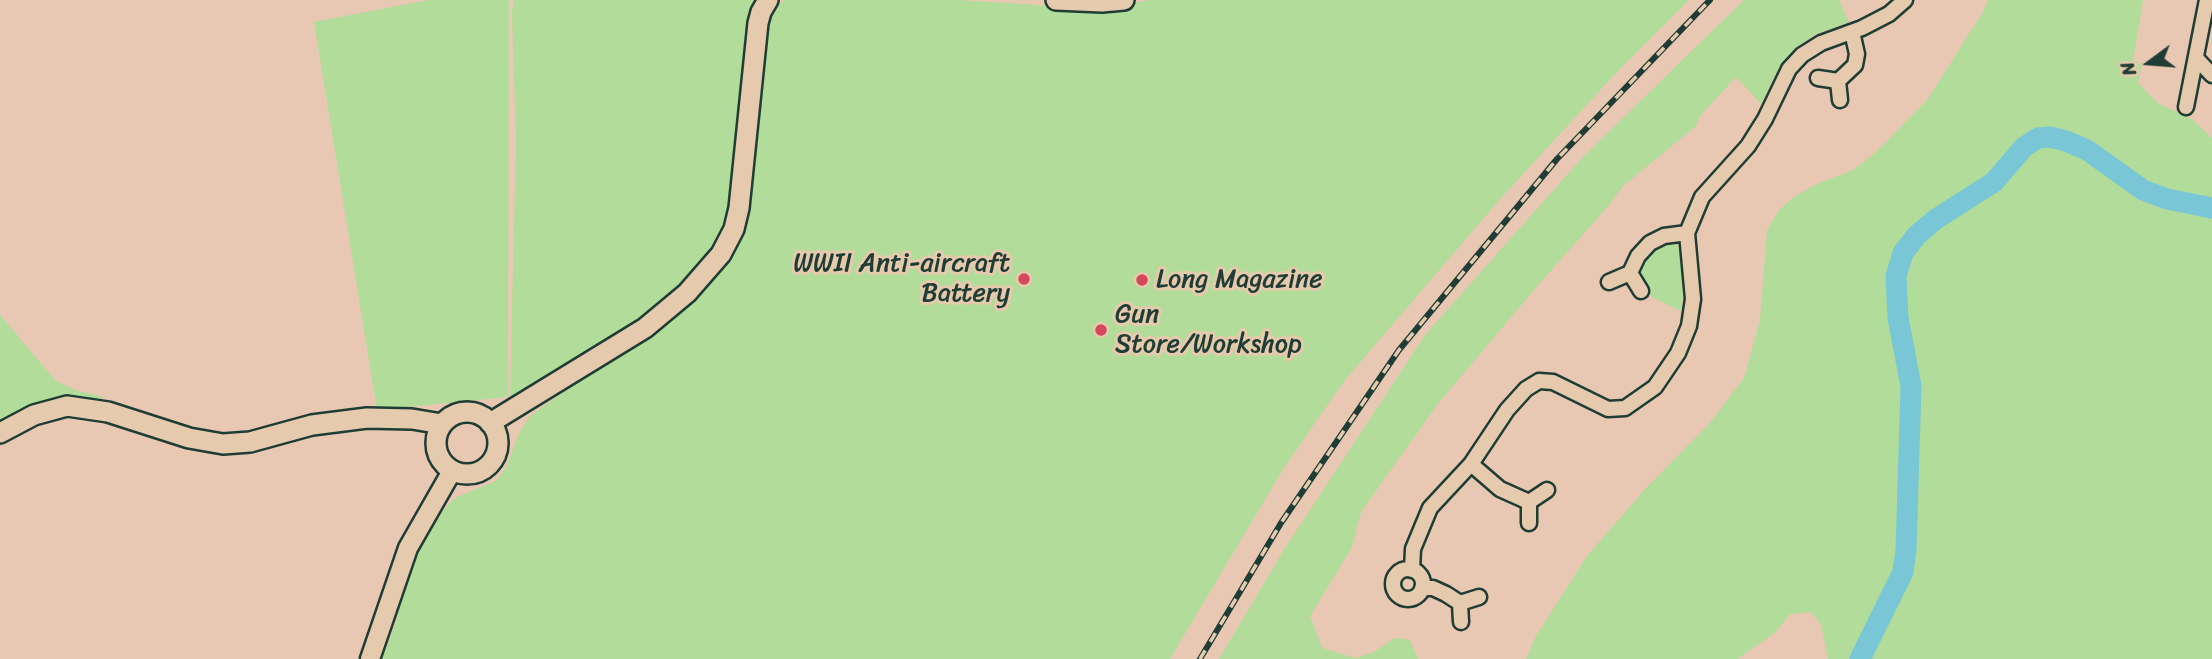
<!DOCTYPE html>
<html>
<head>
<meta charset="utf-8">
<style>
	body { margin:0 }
	#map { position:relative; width:2212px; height:659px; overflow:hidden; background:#e8c7b3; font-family:Sriracha,sans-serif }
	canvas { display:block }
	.north { position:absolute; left:2114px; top:28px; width:70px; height:70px; -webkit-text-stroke:5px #e5caad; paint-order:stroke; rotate:254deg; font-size:19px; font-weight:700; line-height:28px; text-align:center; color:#1f3d34 }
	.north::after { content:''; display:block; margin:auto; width:24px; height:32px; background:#1f3d34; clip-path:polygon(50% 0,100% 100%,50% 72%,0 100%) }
</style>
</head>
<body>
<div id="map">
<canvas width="2212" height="659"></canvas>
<div class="north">N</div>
</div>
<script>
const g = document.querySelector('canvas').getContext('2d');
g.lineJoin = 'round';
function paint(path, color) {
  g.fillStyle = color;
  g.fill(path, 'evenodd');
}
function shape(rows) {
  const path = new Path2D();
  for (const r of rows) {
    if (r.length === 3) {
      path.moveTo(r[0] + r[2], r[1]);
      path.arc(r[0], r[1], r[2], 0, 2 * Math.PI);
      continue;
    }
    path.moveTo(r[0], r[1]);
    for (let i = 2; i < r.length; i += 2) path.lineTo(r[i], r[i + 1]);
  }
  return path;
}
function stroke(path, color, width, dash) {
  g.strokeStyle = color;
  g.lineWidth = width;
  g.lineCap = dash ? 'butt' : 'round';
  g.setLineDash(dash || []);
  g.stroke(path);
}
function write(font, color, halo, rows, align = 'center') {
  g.font = font + ' Sriracha,sans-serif';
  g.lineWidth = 6;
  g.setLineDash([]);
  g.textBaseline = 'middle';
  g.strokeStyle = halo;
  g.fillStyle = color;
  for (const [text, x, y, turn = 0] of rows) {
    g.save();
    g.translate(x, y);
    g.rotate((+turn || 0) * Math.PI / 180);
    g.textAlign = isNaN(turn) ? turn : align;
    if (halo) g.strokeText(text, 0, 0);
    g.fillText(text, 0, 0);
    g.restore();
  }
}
paint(shape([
	[428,0,509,0,508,397,377,410,314,22],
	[514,0,753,0,731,214,710,256,657,309,582,358,520,393,510,396,516,142,512,12],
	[784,0,959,0,1088,8,1107,8,1148,0,1689,0,1613,76,1501,198,1345,380,1285,466,1170,659,382,659,397,619,401,594,421,545,439,515,455,498,496,481,507,466,519,433,530,416,626,348,729,256,766,22,774,8],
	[1744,0,1839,0,1849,22,1816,34,1795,48,1776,73,1761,104,1736,77,1699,117,1696,126,1623,186,1610,204,1539,284,1437,405,1361,512,1351,549,1310,616,1322,648,1355,658,1374,652,1395,638,1410,640,1418,659,1219,659,1285,548,1425,335,1583,157],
	[1988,0,2143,0,2133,61,2142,63,2138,83,2158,103,2193,120,2212,138,2212,659,1828,659,1821,625,1811,612,1790,614,1775,633,1737,659,1526,659,1536,636,1587,556,1647,487,1709,424,1744,378,1760,320,1767,230,1779,210,1794,197,1817,184,1853,170,1876,152,1927,100,1983,12],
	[1672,241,1677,243,1680,251,1683,297,1681,311,1652,297,1637,275,1643,260,1656,244],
	[0,315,56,381,75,390,103,397,99,404,0,426]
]), '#b1dc99');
stroke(shape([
	[1860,659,1903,572,1906,550,1911,386,1898,318,1896,276,1903,253,1917,235,1936,219,1994,182,2024,147,2038,138,2050,137,2066,141,2087,150,2143,190,2167,199,2212,208]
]), '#79c7d6', 21);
const minor = shape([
	[2196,58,2212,75],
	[1818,78,1838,81,1855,65,1857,54,1852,32],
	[1838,81,1840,100],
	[2186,107,2207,0],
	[1630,273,1638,256,1650,243,1664,236,1687,233],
	[1609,282,1630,273,1641,291],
	[1471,464,1500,489,1529,502],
	[1529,523,1529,502,1547,490],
	[1408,584,15],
	[1412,570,1413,549,1430,508,1471,464,1507,410,1526,389,1539,381,1553,382,1608,409,1625,408,1655,387,1678,353,1689,326,1693,299,1687,233,1702,197,1748,146,1765,119,1789,69,1802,55,1821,43,1862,28,1889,14,1905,0],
	[1422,588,1433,588,1446,594,1460,603,1461,622],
	[1460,603,1479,597]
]);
const tertiary = shape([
	[370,659,408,548,452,471]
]);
const secondary = shape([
	[1056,0,1102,2,1124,0],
	[467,443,31],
	[490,423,645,328,687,293,721,254,734,229,739,208,758,23,761,12,768,0],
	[0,433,34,415,67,406,108,412,189,438,223,444,250,442,312,425,367,418,412,419,442,424]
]);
stroke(minor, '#1f3d34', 19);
stroke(tertiary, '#1f3d34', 23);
stroke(secondary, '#1f3d34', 24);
stroke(minor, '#e5caad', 14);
stroke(tertiary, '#e5caad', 18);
stroke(secondary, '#e5caad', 19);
const rail = shape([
	[1200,659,1281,523,1399,350,1557,159,1710,0]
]);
stroke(rail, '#1f3d34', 6);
stroke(rail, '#e5caad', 3.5, [10]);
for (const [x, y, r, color] of [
	[1024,279,7,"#d1495b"],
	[1142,280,7,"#d1495b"],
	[1101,330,7,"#d1495b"]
]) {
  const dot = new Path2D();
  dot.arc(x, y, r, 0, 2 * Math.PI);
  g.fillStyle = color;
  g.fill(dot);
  stroke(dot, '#e5caad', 2.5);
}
write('26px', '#1f3d34', '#e5caad', [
	["WWII Anti-aircraft",1010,264,"right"],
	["Battery",1010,294,"right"],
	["Long Magazine",1156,280],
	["Gun",1115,315],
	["Store/Workshop",1115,345]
], 'left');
</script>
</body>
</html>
